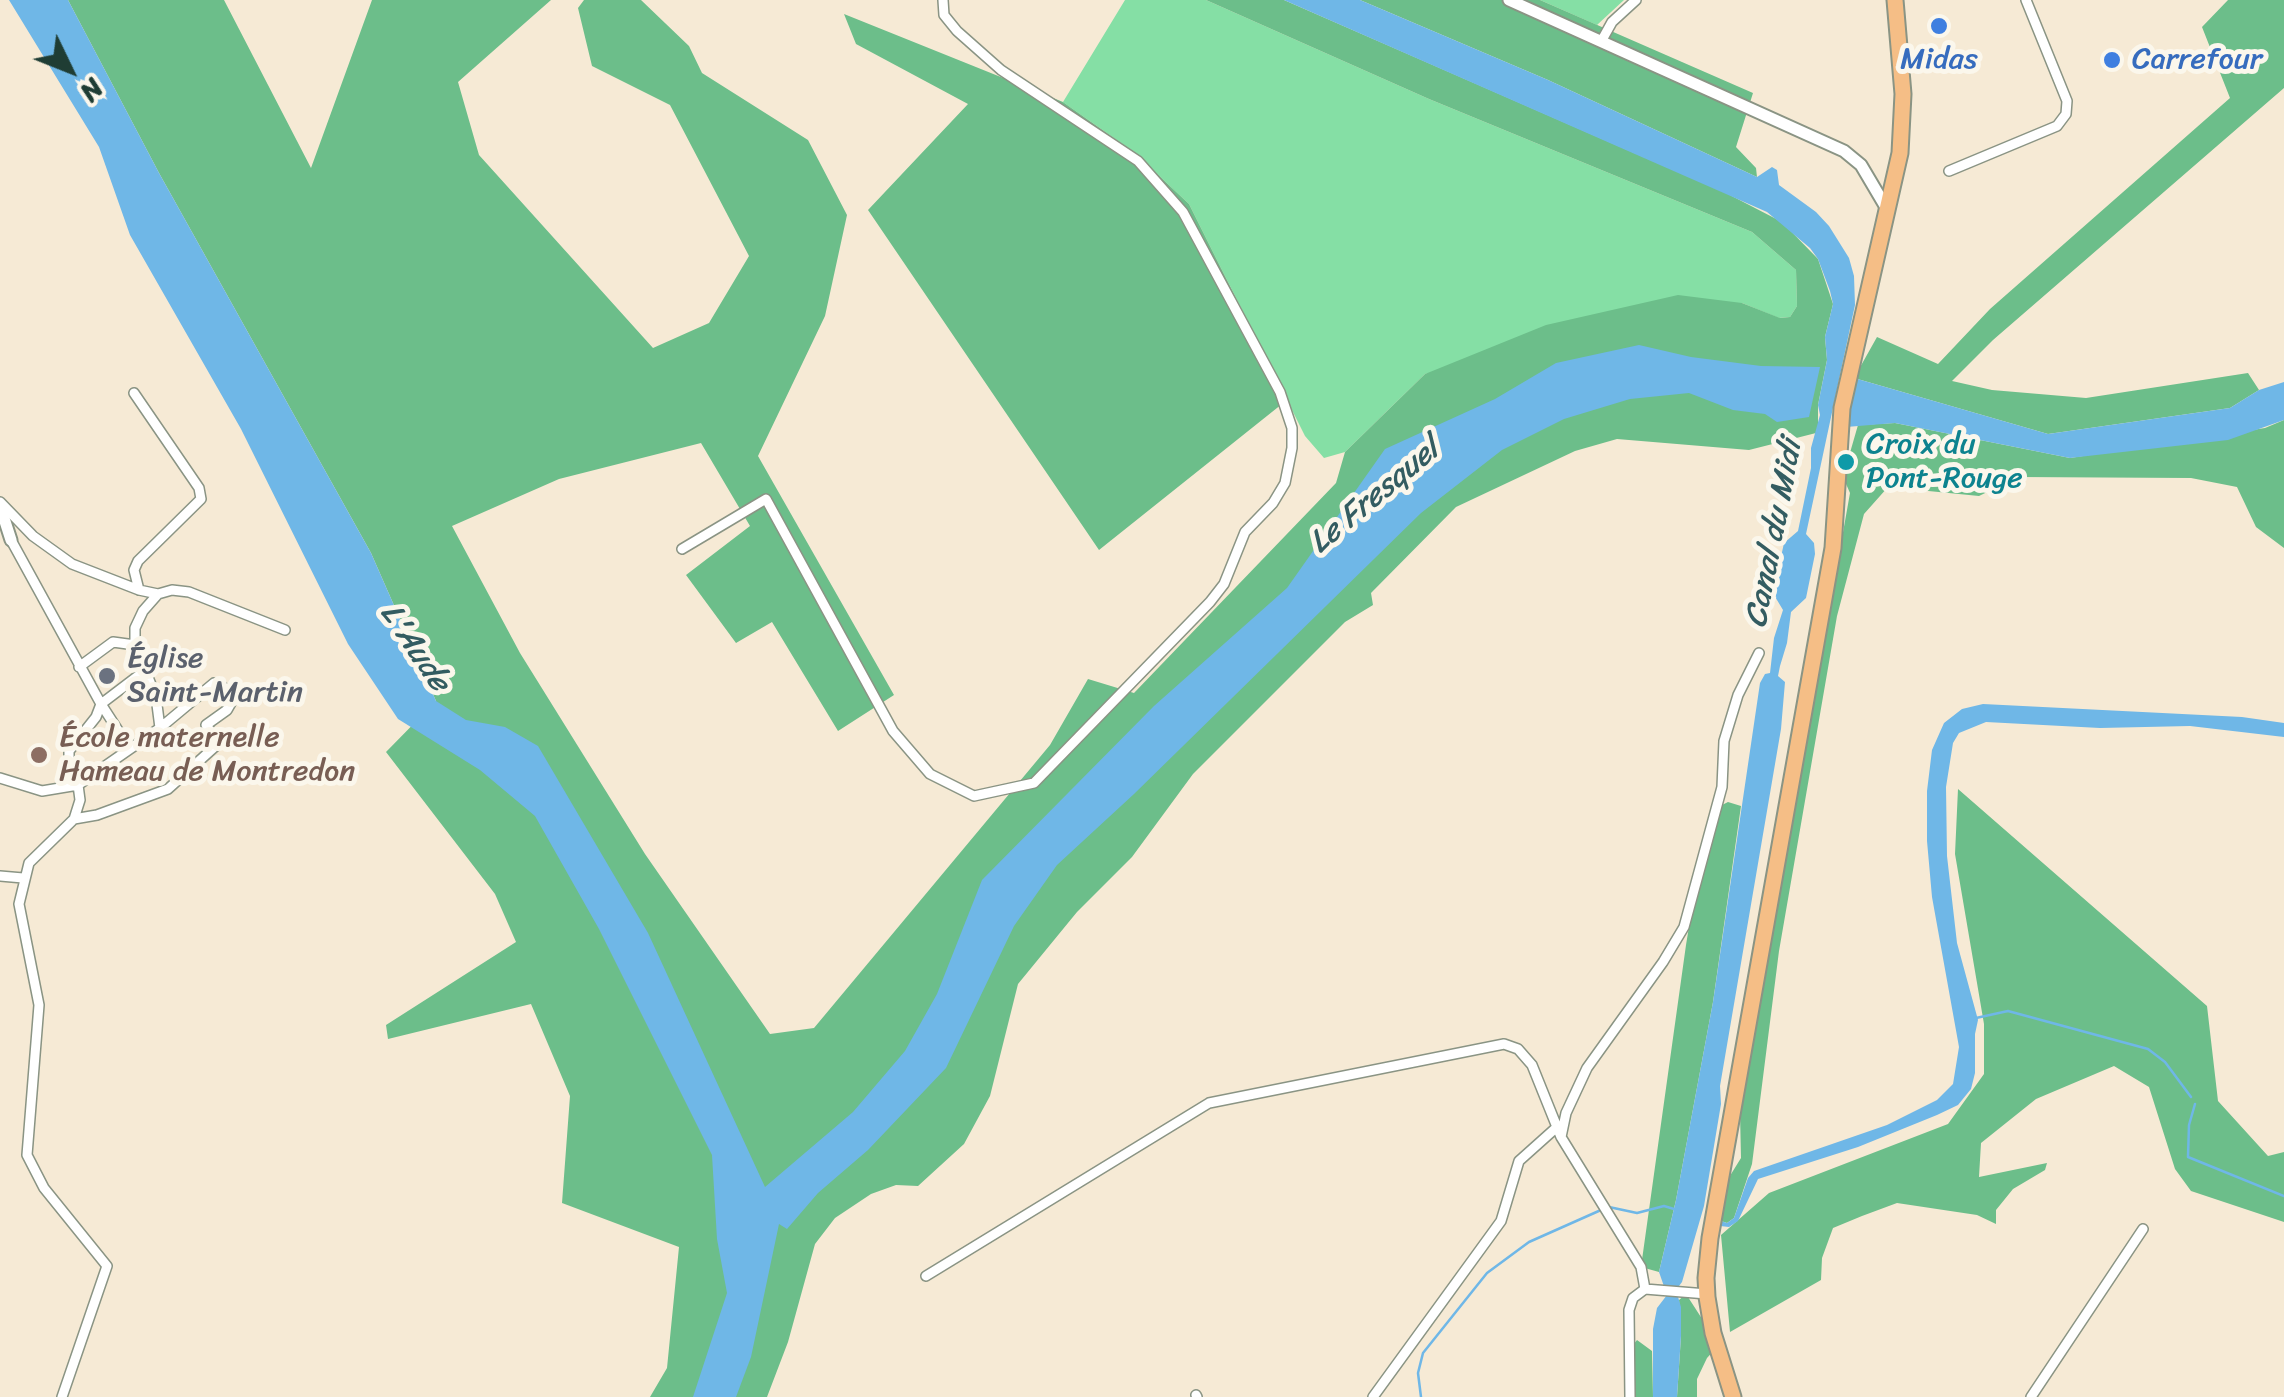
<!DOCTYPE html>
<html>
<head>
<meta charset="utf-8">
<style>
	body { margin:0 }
	#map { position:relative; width:2284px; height:1397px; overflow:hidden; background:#f6ead5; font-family:Sriracha,sans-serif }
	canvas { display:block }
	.north { position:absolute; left:20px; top:20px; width:100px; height:100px; -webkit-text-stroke:8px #fbf7ec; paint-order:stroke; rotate:133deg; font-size:28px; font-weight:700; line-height:40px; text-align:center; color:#1f3d34 }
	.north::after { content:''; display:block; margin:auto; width:35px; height:45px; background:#1f3d34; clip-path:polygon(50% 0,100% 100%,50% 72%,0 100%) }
</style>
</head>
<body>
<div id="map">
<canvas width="2284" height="1397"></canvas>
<div class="north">N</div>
</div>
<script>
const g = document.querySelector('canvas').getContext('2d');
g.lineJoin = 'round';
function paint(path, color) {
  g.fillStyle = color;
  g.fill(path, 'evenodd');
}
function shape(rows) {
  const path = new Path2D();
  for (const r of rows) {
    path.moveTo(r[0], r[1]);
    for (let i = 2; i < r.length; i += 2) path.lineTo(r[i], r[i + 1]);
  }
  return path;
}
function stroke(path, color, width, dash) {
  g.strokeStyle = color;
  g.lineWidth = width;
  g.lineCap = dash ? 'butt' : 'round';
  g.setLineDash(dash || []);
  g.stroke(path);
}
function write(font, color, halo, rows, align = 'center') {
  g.font = font + ' Sriracha,sans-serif';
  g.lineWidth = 10;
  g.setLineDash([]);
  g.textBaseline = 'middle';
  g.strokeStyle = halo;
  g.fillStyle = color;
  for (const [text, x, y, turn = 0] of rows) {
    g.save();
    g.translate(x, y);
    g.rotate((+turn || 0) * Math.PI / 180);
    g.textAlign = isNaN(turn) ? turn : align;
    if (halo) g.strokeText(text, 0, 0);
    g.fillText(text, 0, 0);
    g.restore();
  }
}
paint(shape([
	[1125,0,1206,0,1429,99,1752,232,1796,270,1797,306,1790,317,1779,318,1742,303,1425,374,1345,452,1324,458,1305,436,1189,204,1135,153,1063,102],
	[1540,0,1624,0,1597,25]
]), '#85dfa5');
paint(shape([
	[68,0,224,0,311,168,372,0,551,0,458,82,479,155,653,348,709,323,749,256,670,105,592,66,578,8,584,0,641,0,689,46,702,73,808,140,847,215,825,316,758,456,894,695,838,731,772,622,736,643,686,575,750,526,701,443,559,479,452,526,520,653,645,854,770,1034,814,1028,1050,745,1088,679,1134,693,1336,483,1345,452,1425,374,1546,325,1678,295,1742,303,1780,318,1790,317,1797,306,1796,270,1752,232,1429,99,1206,0,1284,0,1726,193,1782,222,1818,259,1833,304,1825,337,1827,360,1818,405,1818,426,1816,433,1749,450,1617,439,1575,451,1456,507,1371,593,1373,605,1345,622,1193,774,1132,857,1077,912,1018,984,990,1096,964,1144,918,1186,896,1185,871,1194,835,1218,815,1244,788,1342,767,1397,650,1397,667,1368,679,1247,562,1203,570,1096,531,1004,388,1039,386,1025,516,942,495,894,386,752,436,701,371,553,159,173],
	[1360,0,1540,0,1753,93,1736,147,1756,168,1757,177,1548,80],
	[2228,0,2284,0,2284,88,1993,340,1952,381,1992,390,2086,398,2248,373,2259,390,2230,408,2048,434,1854,378,1877,337,1938,364,1990,309,2230,98,2202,27],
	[844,14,1063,102,1135,153,1189,204,1287,400,1099,550,868,210,968,104,856,44],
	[2284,420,2284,548,2256,527,2237,487,2191,478,2018,477,1979,496,1888,487,1864,514,1837,616,1779,951,1752,1164,1734,1218,1727,1223,1721,1221,1728,1179,1741,1158,1740,1113,1850,493,1843,477,1858,425,1895,423,2070,458,2265,428],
	[1958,789,2207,1006,2218,1101,2268,1156,2284,1152,2284,1222,2191,1191,2175,1169,2149,1087,2114,1066,2036,1099,1981,1143,1979,1177,2047,1163,2045,1170,2013,1189,1996,1210,1996,1224,1977,1215,1897,1203,1862,1216,1833,1228,1822,1258,1821,1280,1730,1332,1721,1235,1769,1193,1948,1124,1984,1074,1984,1024,1955,854],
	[1728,802,1741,806,1713,1002,1676,1200,1659,1272,1641,1267,1686,945,1695,890,1716,808],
	[1686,1294,1719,1345,1707,1358,1697,1379,1697,1397,1677,1397,1681,1336,1679,1300],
	[1637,1340,1652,1351,1653,1397,1630,1397,1629,1350]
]), '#6cbe8a');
paint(shape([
	[9,0,68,0,159,173,371,553,436,701,466,720,505,727,538,746,648,933,765,1187,853,1112,905,1051,937,994,982,880,1154,706,1287,588,1385,449,1495,399,1556,363,1639,345,1691,357,1761,366,1820,367,1809,417,1777,422,1765,414,1733,410,1689,393,1630,399,1564,419,1502,450,1421,513,1134,794,1057,865,1014,926,946,1068,868,1150,818,1193,787,1229,779,1224,751,1357,736,1397,693,1397,727,1293,717,1239,712,1155,599,929,535,816,480,770,398,719,348,644,241,429,130,235,99,147],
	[1284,0,1360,0,1548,80,1757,177,1772,167,1777,170,1779,185,1816,212,1829,226,1849,258,1854,276,1855,305,1806,534,1814,543,1815,554,1806,598,1791,612,1787,643,1780,666,1778,676,1785,682,1781,729,1720,1086,1721,1104,1704,1206,1682,1282,1676,1290,1681,1307,1681,1336,1677,1397,1653,1397,1653,1329,1657,1308,1667,1295,1659,1272,1676,1200,1713,1002,1760,683,1765,674,1770,673,1774,638,1783,610,1774,595,1774,589,1784,543,1798,531,1811,468,1811,448,1820,415,1818,405,1827,360,1825,337,1833,304,1830,291,1818,259,1810,248,1767,212],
	[1854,378,2048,434,2230,408,2259,390,2284,382,2284,420,2228,440,2070,458,1895,423,1846,427],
	[1983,704,2242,717,2284,723,2284,737,2190,726,2100,728,1986,722,1959,733,1953,743,1946,787,1947,856,1957,943,1978,1020,1975,1034,1975,1073,1971,1089,1958,1105,1937,1115,1858,1147,1758,1179,1738,1221,1729,1227,1720,1226,1721,1221,1727,1223,1734,1218,1748,1178,1754,1171,1887,1125,1937,1100,1953,1084,1959,1047,1932,897,1927,841,1927,791,1932,750,1944,723,1962,709]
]), '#6fb7e7');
stroke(shape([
	[1976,1018,2008,1011,2148,1049,2165,1062,2191,1097],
	[2195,1104,2189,1125,2188,1157,2284,1196],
	[1609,1207,1637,1213,1664,1206,1674,1209],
	[1421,1397,1418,1373,1423,1353,1487,1273,1529,1242,1601,1210]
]), '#6fb7e7', 2.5);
const minor = shape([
	[1602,40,1612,22,1636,0],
	[1949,171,2057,126,2066,114,2067,101,2026,0],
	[134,393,199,488,201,499,138,561,134,570,139,590],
	[0,502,33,536,72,564,139,590,158,594,172,590,189,592,285,630],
	[11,540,101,704,96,717,69,751,69,764,78,785,80,800,74,819,29,863,19,904,39,1005,27,1155,44,1188,107,1266,62,1397],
	[682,549,766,499,893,731,930,774,974,796,1034,783,1210,602,1224,584,1245,532,1273,503,1285,483,1292,448,1292,428,1280,392,1183,212,1138,161,1001,70,957,31,944,15,943,0],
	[158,594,143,611,135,628,135,645,156,697,160,728],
	[79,667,113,642,135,645],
	[130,749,101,704,147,669],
	[0,778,42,791,78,785,160,728,214,683,222,686,230,694,231,703,227,710,206,725,219,743,168,789,97,815,74,819],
	[0,876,23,878],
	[926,1276,1209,1103,1504,1044,1518,1049,1532,1065,1561,1137],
	[1645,1289,1641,1267,1561,1137,1566,1113,1587,1068,1663,962,1684,927,1722,787,1724,741,1738,695,1759,653],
	[1196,1395,1197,1397],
	[1373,1397,1501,1221,1519,1161,1557,1127],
	[1630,1397,1629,1310,1633,1298,1645,1289,1707,1294],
	[2031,1397,2143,1229]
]);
const tertiary = shape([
	[1509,0,1844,151,1861,165,1887,209],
	[0,506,11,540]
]);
const primary = shape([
	[1733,1397,1713,1333,1707,1297,1706,1278,1710,1238,1833,548,1842,408,1900,153,1903,94,1895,0]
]);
stroke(minor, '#8a9484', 12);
stroke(tertiary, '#8a9484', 15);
stroke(primary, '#8a9484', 19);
stroke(minor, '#fff', 9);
stroke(tertiary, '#fff', 11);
stroke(primary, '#f5be86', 15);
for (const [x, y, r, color] of [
	[1939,26,10,"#3f7fe0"],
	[2112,60,10,"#3f7fe0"],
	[1846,462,10,"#0f9aa8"],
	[107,676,10,"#6b7280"],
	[39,755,10,"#8d6e63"]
]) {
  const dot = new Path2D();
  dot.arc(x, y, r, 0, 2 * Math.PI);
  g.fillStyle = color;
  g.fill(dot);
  stroke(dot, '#fbf7ec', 4);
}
write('30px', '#366cbe', '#fbf7ec', [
	["Midas",1939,60],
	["Carrefour",2132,60,"left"]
]);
write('30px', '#0d838f', '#fbf7ec', [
	["Croix du",1866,445],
	["Pont-Rouge",1866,479]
], 'left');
write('30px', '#5b616d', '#fbf7ec', [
	["Église",127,659],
	["Saint-Martin",127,693]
], 'left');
write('30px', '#785e54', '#fbf7ec', [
	["École maternelle",59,738],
	["Hameau de Montredon",59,772]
], 'left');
write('italic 32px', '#335c61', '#fbf7ec', [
	["Le Fresquel",1375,497,-40],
	["Canal du Midi",1775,534,-79],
	["L'Aude",414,648,56]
]);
</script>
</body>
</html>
